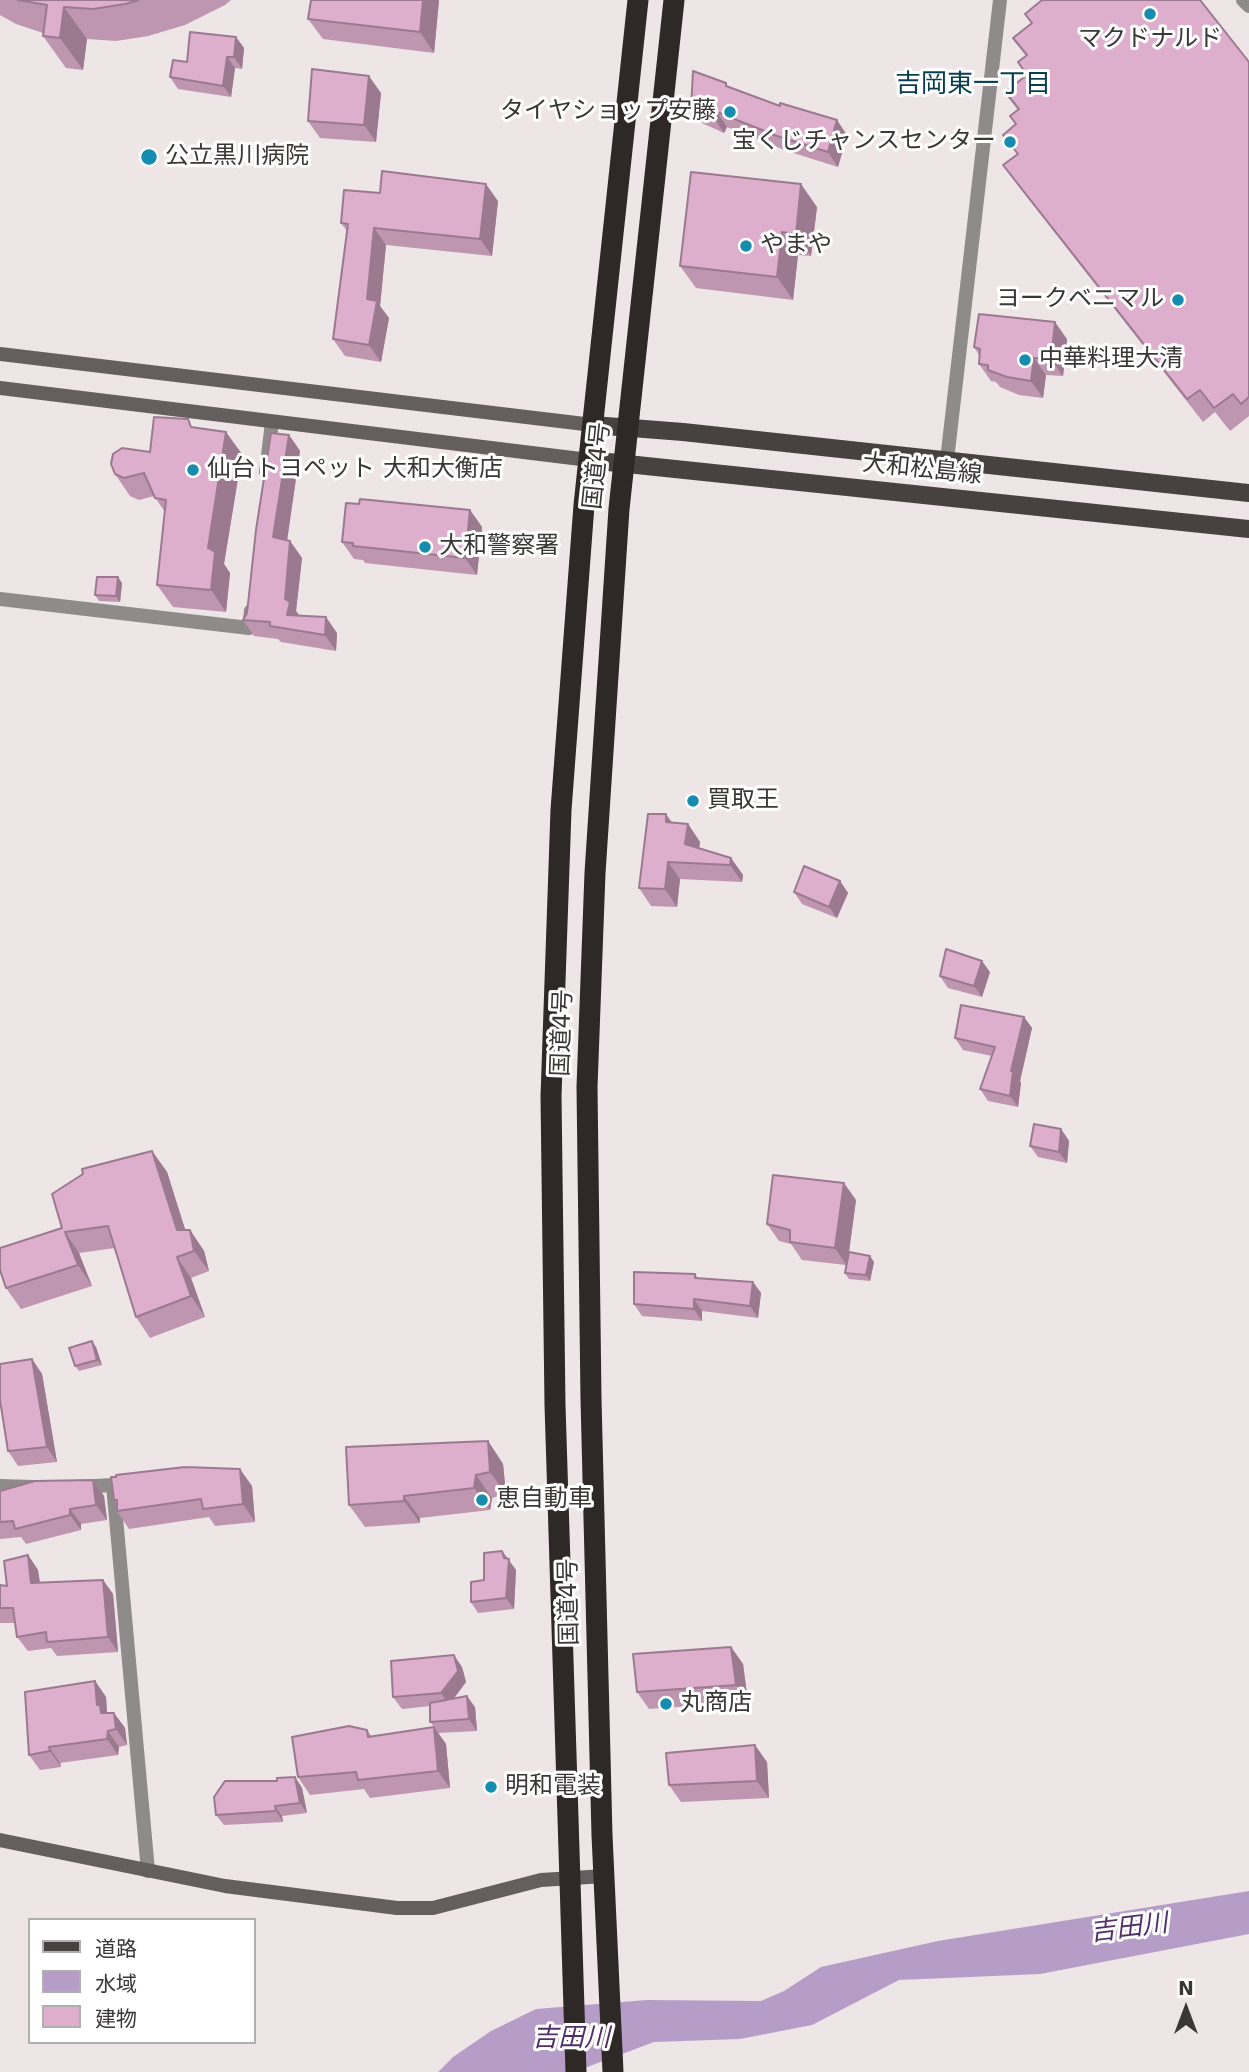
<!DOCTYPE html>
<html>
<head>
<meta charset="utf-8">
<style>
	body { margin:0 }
	#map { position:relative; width:1249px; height:2072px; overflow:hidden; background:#eee5e6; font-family:"DejaVu Sans","Noto Sans JP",sans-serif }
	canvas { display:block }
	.legend { position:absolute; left:28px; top:1918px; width:228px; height:126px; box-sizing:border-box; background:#fff; border:2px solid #b0afaf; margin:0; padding:9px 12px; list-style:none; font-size:21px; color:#3a3737 }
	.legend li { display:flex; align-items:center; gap:14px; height:35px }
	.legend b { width:35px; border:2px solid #b0afaf }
	.north { position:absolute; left:1151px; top:1974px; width:70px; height:70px; -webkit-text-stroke:5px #fff; paint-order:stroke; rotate:0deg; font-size:19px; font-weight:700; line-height:28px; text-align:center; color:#3a3737 }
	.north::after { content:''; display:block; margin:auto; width:24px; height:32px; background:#3a3737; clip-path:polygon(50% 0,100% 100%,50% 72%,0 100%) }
</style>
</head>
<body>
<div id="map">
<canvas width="1249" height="2072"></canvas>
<ul class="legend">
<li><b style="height:9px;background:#47413f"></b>道路</li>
<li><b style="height:19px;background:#b69dc8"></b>水域</li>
<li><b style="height:19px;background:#deaecd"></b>建物</li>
</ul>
<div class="north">N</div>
</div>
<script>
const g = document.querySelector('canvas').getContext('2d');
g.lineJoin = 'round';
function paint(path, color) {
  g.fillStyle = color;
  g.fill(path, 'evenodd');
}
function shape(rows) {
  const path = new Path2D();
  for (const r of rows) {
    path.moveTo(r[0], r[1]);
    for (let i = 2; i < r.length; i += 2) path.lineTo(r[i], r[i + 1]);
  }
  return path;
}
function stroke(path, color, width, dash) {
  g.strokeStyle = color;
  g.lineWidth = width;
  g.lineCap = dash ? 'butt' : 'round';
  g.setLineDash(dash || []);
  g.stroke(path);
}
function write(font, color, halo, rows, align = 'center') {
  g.font = font + ' "DejaVu Sans","Noto Sans JP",sans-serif';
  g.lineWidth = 6;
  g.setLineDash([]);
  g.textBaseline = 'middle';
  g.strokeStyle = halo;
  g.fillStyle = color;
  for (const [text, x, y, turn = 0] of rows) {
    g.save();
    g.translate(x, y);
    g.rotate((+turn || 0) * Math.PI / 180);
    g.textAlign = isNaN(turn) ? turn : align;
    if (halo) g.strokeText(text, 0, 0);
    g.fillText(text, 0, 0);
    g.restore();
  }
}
paint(shape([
	[1249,1891,1249,1934,1040,1974,899,1980,812,2025,740,2039,654,2042,574,2072,438,2072,453,2057,491,2031,536,2009,647,2000,761,2001,784,1991,821,1967,938,1941]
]), '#b69dc8');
stroke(shape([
	[1243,0,1249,6],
	[947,460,1000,0],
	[266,472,272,422],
	[0,599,249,628,251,611],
	[0,1486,34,1487],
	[78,1487,113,1485,148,1871]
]), '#8e8b8a', 14);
stroke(shape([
	[0,354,593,425],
	[0,388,589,460],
	[0,1840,225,1886,397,1908,433,1908,541,1880,605,1876]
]), '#645f5e', 14);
stroke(shape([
	[593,425,683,432,1249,493],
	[589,460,1249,529]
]), '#47413f', 18);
stroke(shape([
	[576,2072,555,1405,551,1096,561,810,584,505,638,0],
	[613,2072,602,1835,591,1399,587,1087,595,873,619,509,674,0]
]), '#2e2826', 21);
paint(shape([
	[0,0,231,0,225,5,185,25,148,36,116,41,87,39,83,70,66,68,43,36,43,33,16,24,0,15],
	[439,0,434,53,323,39,308,19],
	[1025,14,1249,62,1249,416,1230,431,1215,412,1203,422,1019,187,1003,165,1017,154,1003,135,1016,124,1010,116,1018,110,1005,92,1027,75,1018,62,1026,56,1013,38,1032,23],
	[236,37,244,48,242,69,235,68,231,97,178,89,170,77,187,62],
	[730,88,847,135,838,167,787,151,727,127,724,133,702,123,691,109],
	[381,93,376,142,320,138,308,121],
	[380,193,498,201,492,256,386,245,380,306,389,318,381,362,345,356,333,339,347,231,341,223],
	[817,207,811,256,798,255,793,300,696,288,680,266],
	[1067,339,1063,376,1046,375,1043,398,1019,395,1000,387,996,382,991,381,979,364,979,355,974,347],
	[195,428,242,454,224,564,230,573,226,612,173,607,157,585,165,512,154,496,139,500,130,496,115,474,150,452],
	[289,435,300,451,287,541,290,541,302,558,296,611,299,615,337,633,336,651,281,642,278,639,254,636,243,620,247,613],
	[470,510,482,527,477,575,365,563,363,560,354,559,342,542],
	[122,583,120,602,99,601,95,595],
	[672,823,688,824,700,842,699,848,731,858,743,875,742,882,680,879,677,907,651,906,639,888],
	[840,881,848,893,837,918,802,904,794,892],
	[990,972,982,997,948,988,940,976],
	[1024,1017,1032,1028,1020,1081,1021,1083,1018,1107,988,1101,980,1089,992,1056,963,1050,955,1038],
	[1061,1129,1069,1141,1067,1163,1038,1157,1030,1146],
	[152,1151,167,1172,185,1230,190,1230,204,1251,209,1271,191,1278,205,1317,150,1338,136,1317,115,1248,79,1253,92,1286,21,1309,6,1288],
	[856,1200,849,1252,874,1262,870,1281,849,1279,845,1273,846,1265,802,1260,791,1244,779,1241,767,1224],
	[695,1274,698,1278,753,1282,761,1293,758,1318,702,1311,702,1321,642,1316,634,1304],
	[96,1347,102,1365,79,1371,75,1366],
	[32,1359,42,1374,57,1462,18,1466,8,1451],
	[488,1441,503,1464,506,1494,492,1498,490,1510,420,1518,420,1523,365,1527,349,1505],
	[93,1480,104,1496,107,1520,81,1524,81,1530,26,1544,21,1537,0,1539,0,1491],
	[252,1486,255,1522,215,1526,209,1517,129,1529,117,1511,117,1505,114,1500],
	[502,1551,516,1570,514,1609,478,1613,471,1602],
	[28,1555,38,1570,40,1583,103,1580,113,1594,118,1652,57,1656,51,1648,28,1651,17,1637,15,1623,0,1623,0,1585,7,1586],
	[731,1647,743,1664,748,1702,649,1709,637,1692],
	[462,1667,466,1682,454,1698,475,1707,477,1731,438,1733,446,1744,450,1788,370,1798,364,1789,310,1795,298,1777,367,1730,372,1737,434,1727,430,1722,430,1706,402,1709,393,1697],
	[95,1681,106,1697,107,1713,114,1713,125,1728,127,1745,119,1747,118,1755,60,1763,61,1767,40,1770,29,1755],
	[767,1762,769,1798,681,1802,669,1785],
	[295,1777,302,1788,307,1813,282,1816,283,1822,224,1825,216,1815,277,1781]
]), '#bf96b0');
paint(shape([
	[423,0,439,0,434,53,420,32],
	[64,7,87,39,83,70,60,38],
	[236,37,244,48,242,69,234,57],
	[227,57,235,68,231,97,223,86],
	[369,76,381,93,376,142,364,125],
	[717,112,727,127,724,133,714,118],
	[837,120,847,135,838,167,828,152],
	[486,184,498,201,492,256,480,239],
	[801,184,817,207,811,256,796,234],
	[374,228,386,245,380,306,389,318,381,362,369,345,367,299],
	[782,232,798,255,793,300,777,277],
	[1055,322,1067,339,1063,376,1051,359],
	[1034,358,1046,375,1043,398,1031,381],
	[226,432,242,454,224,564,230,573,226,612,211,590,208,548],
	[289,435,300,451,285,554,273,537],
	[470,510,482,527,477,575,465,558],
	[290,541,302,558,296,611,301,618,287,615,285,599],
	[118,577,122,583,120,602,116,596],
	[326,617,337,633,336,651,325,635],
	[666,814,678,831,666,822],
	[688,824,700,842,697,862,685,844],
	[731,858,743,875,742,882,730,865],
	[668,862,680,879,677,907,665,889],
	[840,881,848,893,837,918,829,907],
	[982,961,990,972,982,997,974,986],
	[1024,1017,1032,1028,1020,1081,1021,1083,1018,1107,1010,1096,1011,1071],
	[1061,1129,1069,1141,1067,1163,1059,1152],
	[152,1151,167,1172,192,1251,177,1230],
	[844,1183,856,1200,847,1266,835,1248],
	[190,1230,204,1251,209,1271,194,1251],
	[65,1232,79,1253,92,1286,78,1265],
	[870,1256,874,1262,870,1281,866,1275],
	[177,1257,191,1278,205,1317,191,1296],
	[753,1282,761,1293,758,1318,750,1306],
	[694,1299,702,1311,702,1321,694,1309],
	[92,1341,96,1347,102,1365,97,1360],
	[32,1359,42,1374,57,1462,47,1447],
	[488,1441,503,1464,506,1494,490,1472],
	[240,1469,252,1486,255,1522,243,1504],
	[476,1475,492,1498,490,1510,474,1488],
	[93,1480,104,1496,107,1520,96,1505],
	[404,1496,420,1518,420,1523,404,1501],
	[70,1509,81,1524,81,1530,70,1515],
	[502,1551,516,1570,514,1609,506,1598,504,1558],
	[28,1555,38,1570,42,1597,31,1583],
	[103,1580,113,1594,118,1652,108,1637],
	[731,1647,743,1664,748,1702,736,1685],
	[454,1655,462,1667,466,1682,449,1705,441,1693],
	[95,1681,106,1697,107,1715,101,1713,97,1705],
	[467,1696,475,1707,477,1731,469,1719],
	[114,1713,125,1728,127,1745,116,1729],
	[434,1727,446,1744,450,1788,438,1771],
	[108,1731,119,1747,118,1755,107,1739],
	[755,1745,767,1762,769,1798,757,1781],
	[49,1747,60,1763,61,1767,50,1751],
	[295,1777,302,1788,307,1813,300,1803],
	[275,1806,282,1816,283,1822,276,1811]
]), '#9b7a90');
const building = shape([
	[18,0,139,0,125,4,93,9,64,7,60,38,43,36,47,5,18,0],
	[311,0,423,0,420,32,308,19,311,0],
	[1042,0,1200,0,1249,62,1249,397,1241,404,1233,394,1214,408,1200,390,1187,399,1003,165,1018,154,1003,135,1016,124,1010,116,1019,109,1005,92,1027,75,1018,62,1027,55,1013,38,1032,23,1025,14,1042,0],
	[190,32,236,37,234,57,227,57,223,86,170,77,173,60,187,62,190,32],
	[312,69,369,76,364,125,308,121,312,69],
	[693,71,726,83,726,86,780,106,780,103,837,120,828,152,777,136,717,112,714,118,691,109,693,71],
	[382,171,486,184,480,239,374,228,367,299,377,301,369,345,333,339,348,224,341,223,344,190,380,193,382,171],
	[691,172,801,184,796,234,782,232,777,277,680,266,691,172],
	[979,314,1055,322,1051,359,1034,358,1031,381,1007,377,988,370,988,365,979,364,980,349,974,347,979,314],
	[154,417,188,419,191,427,226,432,208,548,215,552,211,590,157,585,166,500,155,498,144,473,124,478,115,474,111,464,113,454,122,448,150,452,154,417],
	[271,433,289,435,273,537,290,541,285,599,290,602,287,615,326,617,325,635,270,626,270,622,243,620,247,613,256,530,271,433],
	[360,499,470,510,465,558,353,546,353,543,342,542,346,503,359,504,360,499],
	[97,577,118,577,116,596,95,595,97,577],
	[648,814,666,814,666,822,688,824,685,844,731,858,730,865,668,862,665,889,639,888,648,814],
	[804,866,840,881,829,907,794,892,804,866],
	[946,949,982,961,974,986,940,976,946,949],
	[961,1005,1024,1017,1011,1071,1013,1071,1010,1096,980,1089,995,1047,955,1038,961,1005],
	[1034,1124,1061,1129,1059,1152,1030,1146,1034,1124],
	[152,1151,177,1230,190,1230,194,1251,177,1257,191,1296,136,1317,108,1226,65,1232,78,1265,6,1288,0,1270,0,1248,62,1228,52,1194,83,1174,82,1169,152,1151],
	[773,1175,844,1183,835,1248,790,1242,790,1230,767,1224,773,1175],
	[849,1252,870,1256,866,1275,845,1273,849,1252],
	[634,1272,695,1274,695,1278,753,1282,750,1306,694,1299,694,1309,634,1304,634,1272],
	[92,1341,97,1360,75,1366,69,1348,92,1341],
	[32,1359,47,1447,8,1451,0,1400,0,1364,32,1359],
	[488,1441,490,1472,476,1475,474,1488,404,1496,404,1501,349,1505,346,1447,488,1441],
	[185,1467,240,1469,243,1504,203,1509,201,1499,117,1511,117,1500,114,1500,111,1477,116,1477,116,1475,185,1467],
	[93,1480,96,1505,70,1509,70,1515,15,1529,13,1521,0,1522,0,1491,35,1481,93,1480],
	[502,1551,504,1558,509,1559,506,1598,471,1602,471,1582,484,1580,484,1553,502,1551],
	[28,1555,31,1583,103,1580,108,1637,47,1642,46,1632,17,1637,13,1608,0,1608,0,1585,7,1586,4,1561,28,1555],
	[731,1647,736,1685,637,1692,633,1654,731,1647],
	[454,1655,458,1671,441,1693,393,1697,391,1661,454,1655],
	[95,1681,97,1705,100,1705,101,1713,114,1713,116,1729,108,1731,107,1739,49,1747,50,1751,29,1755,25,1692,95,1681],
	[467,1696,469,1719,430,1722,430,1703,467,1696],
	[349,1726,367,1730,368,1737,434,1727,438,1771,358,1780,356,1772,298,1777,292,1737,349,1726],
	[755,1745,757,1781,669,1785,666,1753,755,1745],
	[295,1777,300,1803,275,1806,276,1811,216,1815,214,1797,225,1781,277,1781,277,1778,295,1777]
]);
paint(building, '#deaecd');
stroke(building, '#9b7a90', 2);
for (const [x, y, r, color] of [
	[1150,14,7,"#168caf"],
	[730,112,7,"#168caf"],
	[1010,142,7,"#168caf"],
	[149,157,9,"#168caf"],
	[746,246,7,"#168caf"],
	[1178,300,7,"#168caf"],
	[1025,360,7,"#168caf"],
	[193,470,7,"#168caf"],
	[425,547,7,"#168caf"],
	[693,801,7,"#168caf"],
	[482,1500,7,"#168caf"],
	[666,1704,7,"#168caf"],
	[491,1787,7,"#168caf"]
]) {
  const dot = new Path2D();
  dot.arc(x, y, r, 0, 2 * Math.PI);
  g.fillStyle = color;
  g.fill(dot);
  stroke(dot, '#fff', 2.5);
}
write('24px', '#3a3737', '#fff', [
	["マクドナルド",1150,40,"center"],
	["タイヤショップ安藤",716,112,"right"],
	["宝くじチャンスセンター",996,142,"right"],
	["公立黒川病院",165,157],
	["やまや",760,246],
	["ヨークベニマル",1164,300,"right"],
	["中華料理大清",1039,360],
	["仙台トヨペット 大和大衡店",207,470],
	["大和警察署",439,547],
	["買取王",707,801],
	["恵自動車",496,1500],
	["丸商店",680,1704],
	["明和電装",505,1787]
], 'left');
write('24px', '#3a3737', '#fff', [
	["国道4号",598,466,-84],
	["大和松島線",922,470,6],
	["国道4号",563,1033,-88],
	["国道4号",570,1602,-91]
]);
write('26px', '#073d4e', '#fff', [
	["吉岡東一丁目",973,85]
]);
write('italic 26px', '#523067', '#fff', [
	["吉田川",1129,1929,-7],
	["吉田川",571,2039]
]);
</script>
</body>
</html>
